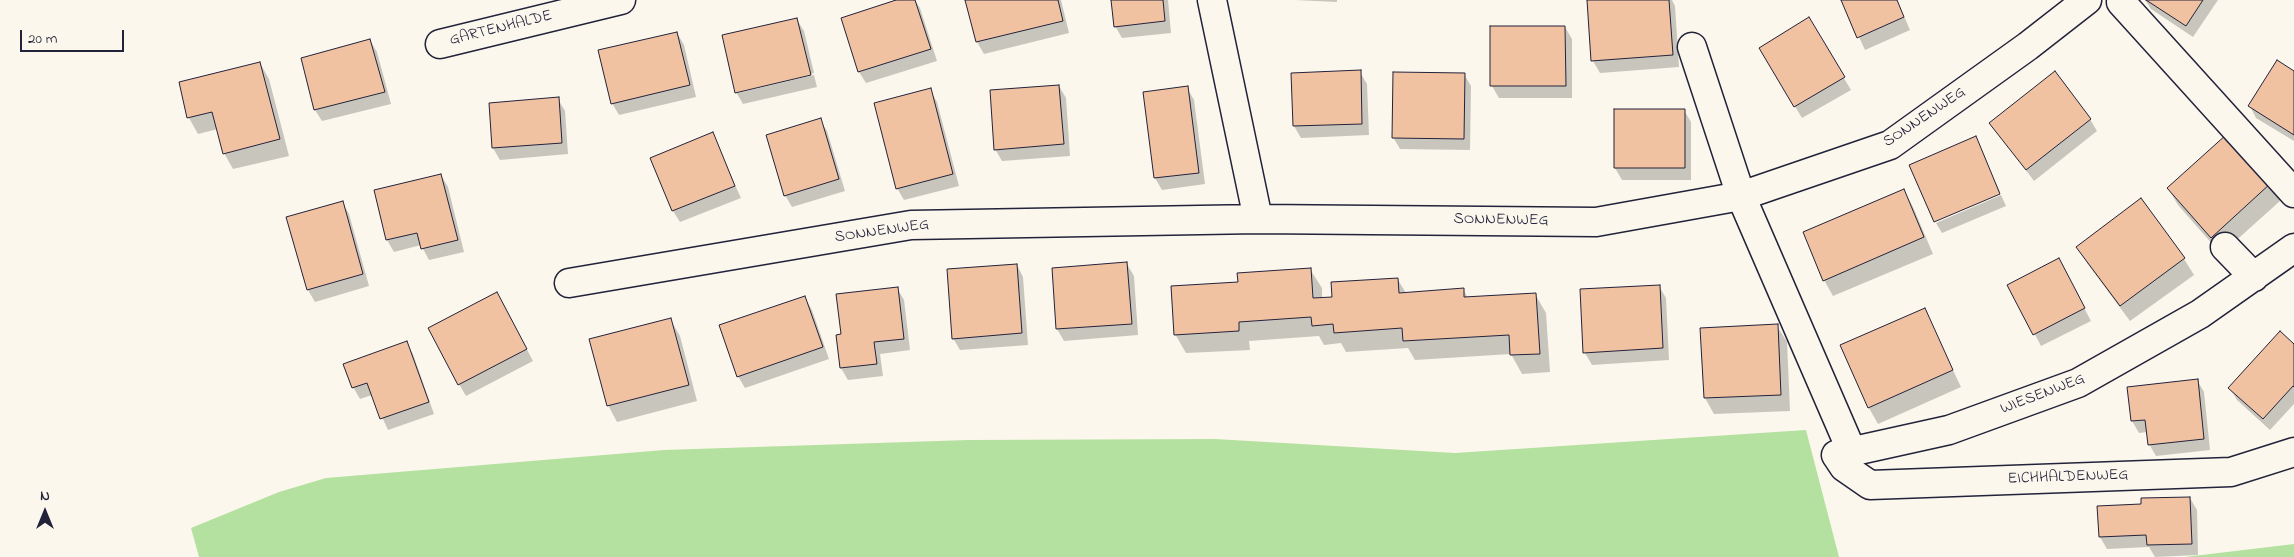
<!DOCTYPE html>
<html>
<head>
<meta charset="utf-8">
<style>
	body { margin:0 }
	#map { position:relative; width:2294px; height:557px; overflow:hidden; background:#fbf7ec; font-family:"Indie Flower",sans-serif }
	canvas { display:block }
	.north { position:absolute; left:20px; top:487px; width:50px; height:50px; -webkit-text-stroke:4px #fbf7ec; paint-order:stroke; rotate:0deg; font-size:14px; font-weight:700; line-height:20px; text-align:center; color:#22223b }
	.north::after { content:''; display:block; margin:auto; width:18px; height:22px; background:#22223b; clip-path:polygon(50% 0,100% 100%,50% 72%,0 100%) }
	.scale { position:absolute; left:20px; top:30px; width:104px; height:22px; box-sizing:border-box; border:2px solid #22223b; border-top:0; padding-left:6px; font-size:15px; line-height:18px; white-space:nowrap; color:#22223b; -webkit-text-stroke:4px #fbf7ec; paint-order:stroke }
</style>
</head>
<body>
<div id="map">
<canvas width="2294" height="557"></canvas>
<div class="north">N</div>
<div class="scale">20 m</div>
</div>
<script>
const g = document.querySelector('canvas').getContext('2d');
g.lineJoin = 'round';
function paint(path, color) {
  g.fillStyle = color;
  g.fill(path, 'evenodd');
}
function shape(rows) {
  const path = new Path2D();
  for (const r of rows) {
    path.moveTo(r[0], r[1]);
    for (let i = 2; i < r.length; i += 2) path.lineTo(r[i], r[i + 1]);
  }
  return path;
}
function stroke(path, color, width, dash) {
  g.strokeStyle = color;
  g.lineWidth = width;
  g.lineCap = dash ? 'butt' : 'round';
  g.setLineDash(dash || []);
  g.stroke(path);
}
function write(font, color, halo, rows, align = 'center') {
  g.font = font + ' "Indie Flower",sans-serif';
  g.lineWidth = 4;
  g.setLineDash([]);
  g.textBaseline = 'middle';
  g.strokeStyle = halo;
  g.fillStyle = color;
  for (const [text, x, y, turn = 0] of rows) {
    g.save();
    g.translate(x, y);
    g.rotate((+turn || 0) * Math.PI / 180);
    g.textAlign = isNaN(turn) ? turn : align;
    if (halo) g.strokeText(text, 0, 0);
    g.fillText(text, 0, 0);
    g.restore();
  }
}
paint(shape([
	[1806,430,1839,557,199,557,191,528,279,492,326,478,664,450,968,440,1215,439,1455,453],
	[2294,544,2294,557,2185,557]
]), '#b4e19f');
paint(shape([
	[900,0,915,0,920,8,937,61,866,83,859,72],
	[967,0,1061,0,1069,33,984,54,977,42],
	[1112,0,1168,0,1171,33,1122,38,1115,26],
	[1295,0,1337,0,1337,2],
	[1588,0,1672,0,1675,6,1679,67,1600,73,1593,61],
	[1842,0,1897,0,1910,30,1865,50],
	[2145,0,2218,0,2193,37,2151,9],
	[1809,19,1851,90,1802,118,1760,48],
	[797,20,804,31,814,73,738,91,738,93,814,75,817,87,743,104,736,92],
	[1491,27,1565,27,1572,39,1572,98,1499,98,1492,86],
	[677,33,684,45,696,97,619,115,612,103],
	[370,40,377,52,391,104,322,121,315,110],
	[260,63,269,79,289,156,233,169,224,153,218,129,198,134,189,118],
	[1360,72,1367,84,1369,135,1301,138,1294,126],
	[2294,72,2294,141,2256,118,2250,106],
	[1464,74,1471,86,1470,150,1400,149,1393,137],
	[1059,86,1066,98,1070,156,1002,161,995,149],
	[1187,88,1194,100,1205,184,1162,190,1155,178,1144,93],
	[930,90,937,102,959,186,904,200,897,188],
	[558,99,565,111,568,154,500,160,493,148],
	[1684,110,1691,122,1691,180,1622,180,1615,168],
	[2090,119,2097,131,2034,181,1991,123],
	[820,120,827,131,845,191,792,207,785,195],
	[712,134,741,198,680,222,673,211],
	[1975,138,2000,192,1934,220],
	[441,175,448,187,464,252,429,260,421,245,394,252,387,240,375,191],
	[2270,184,2280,201,2221,254,2178,205,2168,188],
	[1904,191,1913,207,1933,254,1833,296,1824,280],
	[2001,195,2006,206,1942,233,1936,223],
	[2141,200,2184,259,2194,275,2130,321,2087,263,2078,247],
	[342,202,349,214,369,286,315,302,308,290,287,218],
	[1127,264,1134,276,1138,335,1064,341,1057,329,1053,269],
	[1017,265,1023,277,1028,345,960,350,953,338],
	[1310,269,1322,288,1322,299,1333,298,1398,280,1406,293,1463,289,1468,298,1535,294,1546,313,1550,372,1522,374,1511,354,1415,360,1408,348,1346,352,1341,343,1324,345,1319,336,1249,341,1250,350,1186,353,1175,334,1239,283],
	[2065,272,2091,321,2041,346,2009,285],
	[1659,286,1666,298,1669,360,1592,365,1585,353],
	[897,288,904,300,910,350,880,354,883,376,848,380,841,368,837,336,843,335],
	[805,298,812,310,829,359,745,388,738,376],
	[504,306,533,361,466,396,459,384],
	[1924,310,1961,387,1878,424,1869,408],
	[670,319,680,336,697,401,617,422,608,405],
	[1777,326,1787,342,1790,411,1714,414,1705,398,1702,329],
	[406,342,413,354,434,414,388,430,372,395,360,399,353,387],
	[2294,346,2294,404,2270,430,2237,400,2230,388],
	[2197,380,2204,392,2210,450,2156,456,2149,444,2147,432,2139,433,2132,421],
	[2190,498,2197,510,2198,555,2155,557,2149,547,2107,549,2100,537,2099,507,2143,505]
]), '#0003');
const building = shape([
	[896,0,915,0,931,49,858,72,841,18,896,0],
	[965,0,1058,0,1063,21,976,42,965,0],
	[1111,0,1163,0,1165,21,1114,27,1111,0],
	[1587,0,1669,0,1673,55,1591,61,1587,0],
	[1841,0,1897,0,1904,17,1857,38,1841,0],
	[2146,0,2203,0,2186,26,2146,0],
	[1809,17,1845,77,1794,107,1759,48,1809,17],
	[797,18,811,75,735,93,722,35,797,18],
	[1490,26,1565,26,1566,86,1490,86,1490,26],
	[677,32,690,85,611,104,598,50,677,32],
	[370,39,385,92,314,110,301,58,370,39],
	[2277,60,2294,71,2294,135,2248,106,2277,60],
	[260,62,280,139,223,154,212,112,187,118,179,82,260,62],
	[1361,70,1362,124,1293,126,1291,73,1361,70],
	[2055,71,2091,119,2026,170,1989,123,2055,71],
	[1393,72,1465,73,1464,139,1392,138,1393,72],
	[1059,85,1064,144,994,150,990,90,1059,85],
	[1188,86,1199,173,1154,178,1143,92,1188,86],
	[931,88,953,174,896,189,874,103,931,88],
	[559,97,562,143,492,148,489,103,559,97],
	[1614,109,1685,109,1685,168,1614,168,1614,109],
	[821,118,839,179,784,196,766,135,821,118],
	[713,132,735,186,672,211,650,158,713,132],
	[2227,134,2271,183,2211,238,2167,188,2227,134],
	[1976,136,2000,194,1934,222,1909,165,1976,136],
	[441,174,458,240,421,249,417,233,386,240,374,190,441,174],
	[1904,189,1924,237,1823,281,1803,232,1904,189],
	[2141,198,2185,258,2120,306,2076,247,2141,198],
	[343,201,363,274,307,290,286,217,343,201],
	[2059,258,2085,308,2033,335,2007,285,2059,258],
	[1127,262,1132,324,1056,329,1052,268,1127,262],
	[1017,264,1022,333,952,339,947,269,1017,264],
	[1311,268,1313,298,1332,297,1331,282,1398,278,1399,293,1464,288,1464,297,1536,293,1540,354,1510,355,1509,335,1403,341,1402,328,1334,333,1333,324,1312,326,1311,317,1239,322,1239,331,1174,335,1171,286,1238,282,1237,273,1311,268],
	[1660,285,1663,348,1583,353,1580,289,1660,285],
	[898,287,904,339,874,342,877,364,840,368,836,335,841,334,836,294,898,287],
	[497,292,527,349,458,385,428,328,497,292],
	[805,296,823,347,737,377,719,325,805,296],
	[1925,308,1953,370,1868,408,1840,345,1925,308],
	[671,318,689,385,607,406,589,339,671,318],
	[1778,324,1781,395,1704,398,1700,328,1778,324],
	[2280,331,2294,344,2294,387,2293,386,2263,419,2228,388,2280,331],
	[407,341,429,402,380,419,367,383,352,388,343,364,407,341],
	[2198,379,2204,439,2148,445,2145,420,2131,421,2127,387,2198,379],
	[2190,497,2192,544,2147,545,2146,535,2099,537,2097,506,2141,504,2141,498,2190,497]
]);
paint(building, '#f1c2a1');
stroke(building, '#22223b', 1);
const minor = shape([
	[1212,0,1258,219],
	[2121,2,2294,193],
	[440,44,621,0],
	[1692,47,1741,196,1852,452],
	[2225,247,2254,277],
	[2294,248,2200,314,2078,383,1949,430,1836,455,1844,467,1870,485,2231,472,2294,452],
	[569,283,911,225,1258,219,1596,222,1741,196,1890,145,2028,46,2087,0]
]);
stroke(minor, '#22223b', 31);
stroke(minor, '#fbf7ec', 28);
write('16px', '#22223b', '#fbf7ec', [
	["GARTENHALDE",501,29,-14],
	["SONNENWEG",1925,118,-34],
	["SONNENWEG",1501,221,1],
	["SONNENWEG",882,232,-8],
	["WIESENWEG",2043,395,-21],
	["EICHHALDENWEG",2068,478,-2]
]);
</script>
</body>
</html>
